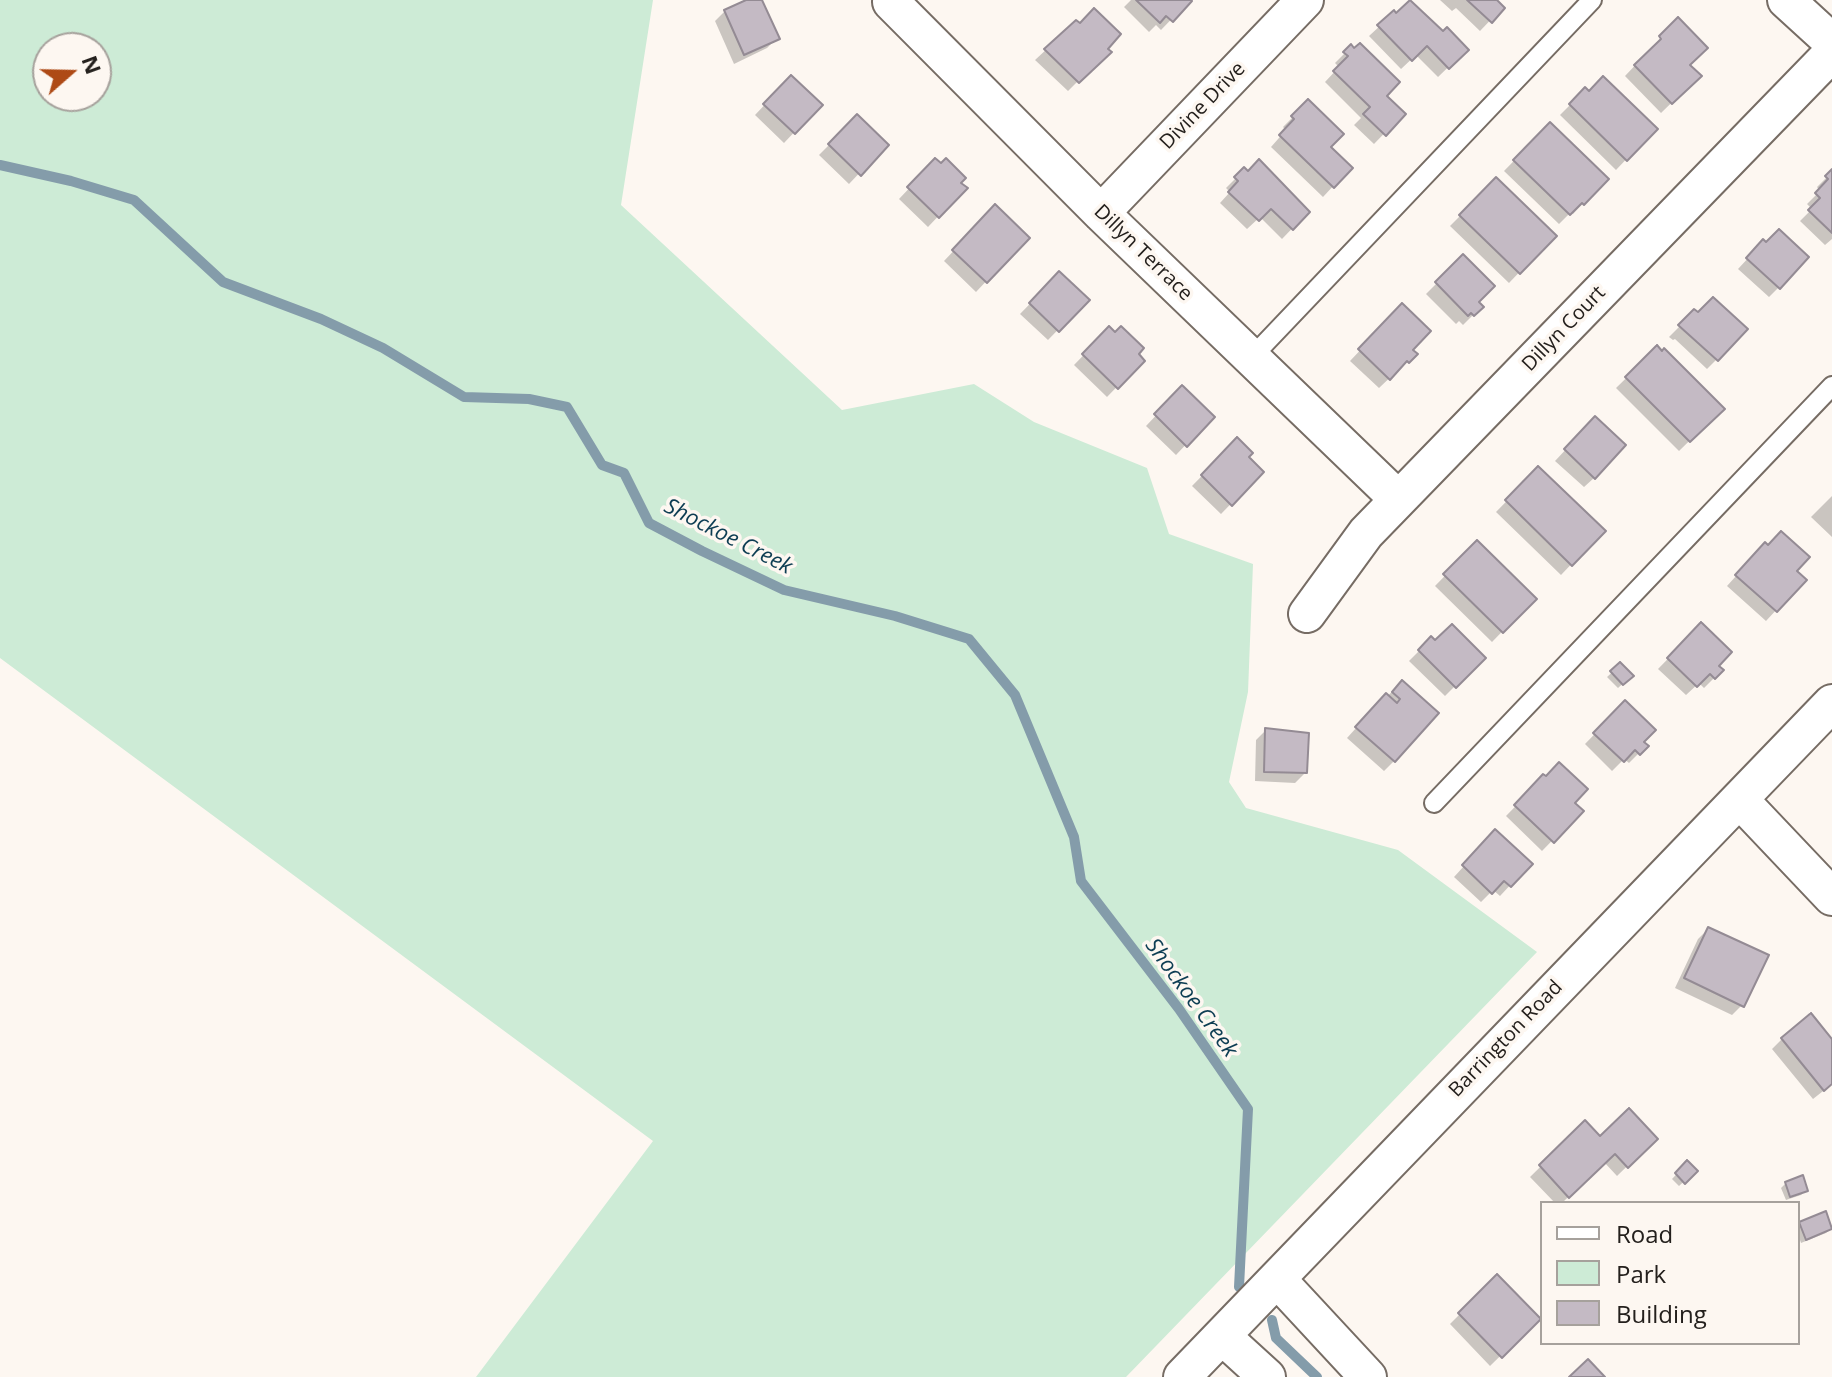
<!DOCTYPE html>
<html>
<head>
<meta charset="utf-8">
<style>
	body { margin:0 }
	#map { position:relative; width:1832px; height:1377px; overflow:hidden; background:#fdf7f1; font-family:"Open Sans",sans-serif }
	canvas { display:block }
	.legend { position:absolute; left:1540px; top:1201px; width:260px; height:144px; box-sizing:border-box; background:#fdf7f1; border:2px solid #a6a19c; margin:0; padding:10px 14px; list-style:none; font-size:24px; color:#24201d }
	.legend li { display:flex; align-items:center; gap:16px; height:40px }
	.legend b { width:40px; border:2px solid #a6a19c }
	.north { position:absolute; left:32px; top:32px; width:80px; height:80px; box-sizing:border-box; background:#fdf7f1; border:2px solid #a6a19c; border-radius:50%; rotate:70deg; font-size:22px; font-weight:700; line-height:32px; text-align:center; color:#24201d }
	.north::after { content:''; display:block; margin:auto; width:28px; height:36px; background:#ae4a16; clip-path:polygon(50% 0,100% 100%,50% 72%,0 100%) }
</style>
</head>
<body>
<div id="map">
<canvas width="1832" height="1377"></canvas>
<ul class="legend">
<li><b style="height:10px;background:#fff"></b>Road</li>
<li><b style="height:22px;background:#cdebd6"></b>Park</li>
<li><b style="height:22px;background:#c4bac4"></b>Building</li>
</ul>
<div class="north">N</div>
</div>
<script>
const g = document.querySelector('canvas').getContext('2d');
g.lineJoin = 'round';
function paint(path, color) {
  g.fillStyle = color;
  g.fill(path, 'evenodd');
}
function shape(rows) {
  const path = new Path2D();
  for (const r of rows) {
    path.moveTo(r[0], r[1]);
    for (let i = 2; i < r.length; i += 2) path.lineTo(r[i], r[i + 1]);
  }
  return path;
}
function stroke(path, color, width, dash) {
  g.strokeStyle = color;
  g.lineWidth = width;
  g.lineCap = dash ? 'butt' : 'round';
  g.setLineDash(dash || []);
  g.stroke(path);
}
function write(font, color, halo, rows, align = 'center') {
  g.font = font + ' "Open Sans",sans-serif';
  g.lineWidth = 7;
  g.setLineDash([]);
  g.textBaseline = 'middle';
  g.strokeStyle = halo;
  g.fillStyle = color;
  for (const [text, x, y, turn = 0] of rows) {
    g.save();
    g.translate(x, y);
    g.rotate((+turn || 0) * Math.PI / 180);
    g.textAlign = isNaN(turn) ? turn : align;
    if (halo) g.strokeText(text, 0, 0);
    g.fillText(text, 0, 0);
    g.restore();
  }
}
paint(shape([
	[0,0,653,0,621,205,842,410,974,384,1034,422,1147,468,1169,534,1253,564,1248,692,1229,782,1246,808,1398,850,1537,952,1126,1377,476,1377,653,1141,0,658],
	[48,48,96,48,96,96,48,96]
]), '#cdebd6');
paint(shape([
	[751,0,760,0,777,38,767,48,734,64,715,21,725,11],
	[1131,0,1188,0,1189,1,1161,30,1156,25,1149,32,1124,7],
	[1440,0,1494,0,1502,8,1480,31,1456,8,1452,11],
	[1394,13,1443,34,1466,50,1438,77,1416,55,1401,69,1369,36],
	[1678,20,1688,65,1699,76,1661,113,1625,76],
	[1076,22,1081,78,1068,91,1035,60],
	[1351,47,1384,96,1403,114,1374,144,1354,125,1361,118,1325,82,1339,67,1335,63],
	[791,77,820,105,784,143,755,115],
	[1585,90,1655,129,1616,170,1560,115],
	[1308,102,1328,147,1350,168,1323,197,1271,147,1286,130,1283,127],
	[857,117,886,145,849,184,819,155],
	[1550,124,1606,179,1573,214,1571,212,1559,224,1504,171],
	[935,161,965,188,928,227,899,199],
	[1244,170,1308,212,1282,239,1260,217,1247,229,1220,203,1230,192,1226,188],
	[1832,172,1832,239,1825,245,1800,221,1812,209,1807,204,1820,191,1817,187],
	[1496,180,1554,236,1509,283,1450,226],
	[995,207,1027,238,976,292,944,261],
	[1763,242,1779,287,1769,297,1738,269],
	[1463,257,1477,302,1481,307,1463,325,1459,321,1456,324,1426,294],
	[1059,274,1087,300,1048,340,1020,314],
	[1402,306,1410,350,1415,354,1379,388,1350,361],
	[1694,312,1746,330,1707,369,1675,339,1673,340,1669,337],
	[1109,329,1142,361,1107,397,1074,365],
	[1657,348,1722,409,1679,451,1616,388],
	[1182,388,1212,417,1176,455,1146,426],
	[1585,429,1594,478,1584,487,1555,461],
	[1237,440,1246,457,1262,472,1221,514,1192,486],
	[1538,469,1603,531,1561,575,1496,512],
	[1832,496,1832,537,1811,517],
	[1477,543,1534,599,1492,642,1435,586],
	[1755,555,1794,571,1804,580,1766,621,1727,586],
	[1701,625,1716,666,1714,678,1704,688,1699,683,1686,695,1658,669],
	[1431,639,1483,658,1445,696,1409,661],
	[1620,665,1631,676,1618,688,1607,677],
	[1402,683,1394,761,1384,771,1347,738,1376,706],
	[1625,703,1641,742,1646,746,1629,763,1624,759,1612,771,1585,744],
	[1266,730,1305,773,1295,783,1255,781,1256,740],
	[1544,777,1581,811,1542,851,1506,816],
	[1486,842,1530,864,1500,896,1493,890,1481,902,1454,877],
	[1708,929,1742,1005,1732,1015,1675,988,1698,939],
	[1782,1039,1832,1042,1832,1084,1813,1099,1772,1049],
	[1585,1123,1600,1139,1655,1139,1617,1176,1604,1162,1562,1203,1555,1203,1530,1177],
	[1687,1163,1695,1171,1679,1186,1672,1179],
	[1786,1183,1806,1190,1801,1195,1786,1200,1781,1188],
	[1800,1224,1830,1229,1826,1233,1801,1243,1798,1234],
	[1497,1277,1538,1319,1490,1366,1450,1324]
]), '#0003');
stroke(shape([
	[0,165,71,181,134,200,223,282,321,319,383,348,464,397,529,399,567,407,602,465,624,473,649,523,702,551,784,590,895,616,969,639,1015,695,1074,837,1081,881,1179,1009,1248,1109,1239,1287],
	[1272,1320,1276,1338,1317,1377]
]), '#849caa', 10);
const building = shape([
	[746,0,762,0,780,39,744,55,724,10,746,0],
	[1136,0,1191,0,1192,1,1173,22,1166,16,1160,23,1136,0],
	[1410,0,1443,31,1447,27,1469,50,1449,69,1427,46,1412,61,1377,25,1394,10,1396,13,1410,0],
	[1467,0,1497,0,1505,8,1492,23,1467,0],
	[1094,8,1121,34,1108,49,1112,52,1079,83,1044,49,1076,20,1080,23,1094,8],
	[1678,17,1708,48,1690,65,1702,76,1672,104,1634,65,1661,39,1659,36,1678,17],
	[1360,43,1400,82,1387,96,1406,114,1386,136,1363,114,1370,107,1333,71,1348,56,1343,52,1351,44,1354,48,1360,43],
	[791,75,823,105,795,134,763,104,791,75],
	[1603,76,1658,129,1627,161,1569,104,1585,87,1589,91,1603,76],
	[1308,99,1344,134,1331,147,1353,168,1334,188,1279,135,1294,119,1291,116,1308,99],
	[857,114,889,145,861,176,828,144,857,114],
	[1550,122,1609,179,1584,205,1582,203,1570,215,1513,160,1550,122],
	[935,158,941,163,946,158,966,178,961,183,968,188,939,218,907,187,935,158],
	[1259,159,1310,212,1293,230,1271,209,1259,221,1228,192,1238,181,1234,177,1244,167,1248,171,1259,159],
	[1832,169,1832,233,1808,210,1820,198,1815,193,1828,179,1825,176,1832,169],
	[1496,177,1557,236,1520,274,1459,215,1496,177],
	[995,204,1030,238,987,283,952,250,995,204],
	[1779,229,1809,257,1780,289,1746,258,1763,239,1766,242,1779,229],
	[1463,254,1495,286,1479,302,1484,307,1474,316,1471,313,1468,316,1435,282,1463,254],
	[1059,271,1090,300,1059,332,1029,303,1059,271],
	[1713,297,1748,329,1718,361,1678,325,1694,309,1698,312,1713,297],
	[1402,303,1431,331,1413,350,1418,354,1409,363,1407,361,1390,380,1358,349,1402,303],
	[1109,326,1115,332,1121,326,1144,348,1139,354,1145,361,1118,389,1082,354,1109,326],
	[1657,345,1662,351,1664,348,1725,409,1690,442,1625,377,1657,345],
	[1182,385,1215,417,1187,447,1154,414,1182,385],
	[1595,416,1626,445,1595,479,1564,449,1595,416],
	[1237,437,1253,453,1249,457,1264,472,1232,506,1201,475,1237,437],
	[1538,466,1606,531,1572,566,1505,500,1538,466],
	[1781,531,1810,557,1797,571,1807,580,1777,612,1735,575,1765,542,1768,545,1781,531],
	[1477,540,1537,599,1503,633,1443,574,1477,540],
	[1701,622,1732,652,1719,666,1724,670,1715,679,1710,674,1697,687,1667,658,1701,622],
	[1452,624,1486,658,1456,688,1418,650,1431,636,1435,640,1452,624],
	[1620,662,1634,676,1623,685,1610,671,1620,662],
	[1402,680,1439,713,1395,762,1355,727,1386,693,1397,703,1400,699,1392,692,1402,680],
	[1625,700,1656,730,1644,742,1649,746,1640,755,1635,750,1624,762,1593,733,1625,700],
	[1265,728,1309,733,1307,773,1264,772,1265,728],
	[1559,762,1588,789,1575,803,1584,811,1554,843,1514,805,1543,774,1546,776,1559,762],
	[1495,829,1533,864,1511,887,1504,881,1492,894,1462,865,1495,829],
	[1708,927,1769,955,1744,1007,1684,978,1708,927],
	[1811,1013,1832,1039,1832,1084,1824,1091,1781,1038,1811,1013],
	[1629,1108,1658,1139,1628,1168,1615,1154,1569,1198,1539,1165,1585,1120,1600,1136,1629,1108],
	[1687,1160,1698,1171,1685,1184,1675,1173,1687,1160],
	[1803,1175,1808,1191,1790,1197,1785,1182,1803,1175],
	[1826,1211,1832,1229,1806,1240,1799,1222,1826,1211],
	[1497,1274,1541,1319,1502,1358,1458,1313,1497,1274],
	[1588,1359,1605,1377,1569,1377,1588,1359]
]);
paint(building, '#c4bac4');
stroke(building, '#948b94', 2);
const lane = shape([
	[1251,358,1592,0],
	[1434,803,1832,386]
]);
const street = shape([
	[1786,0,1832,42],
	[891,2,1101,213,1398,499],
	[1101,213,1305,0],
	[1307,614,1366,533,1832,53],
	[1740,800,1832,897],
	[1277,1279,1368,1377],
	[1222,1336,1267,1377],
	[1182,1377,1832,703]
]);
stroke(lane, '#766c64', 22);
stroke(street, '#766c64', 40);
stroke(lane, '#fff', 18);
stroke(street, '#fff', 36);
write('20px', '#24201d', '#fdf7f1', [
	["Divine Drive",1203,106,-46],
	["Dillyn Terrace",1143,253,44],
	["Dillyn Court",1564,329,-46],
	["Barrington Road",1506,1039,-46]
]);
write('italic 22px', '#0d3d53', '#fdf7f1', [
	["Shockoe Creek",728,537,27],
	["Shockoe Creek",1191,998,54]
]);
</script>
</body>
</html>
